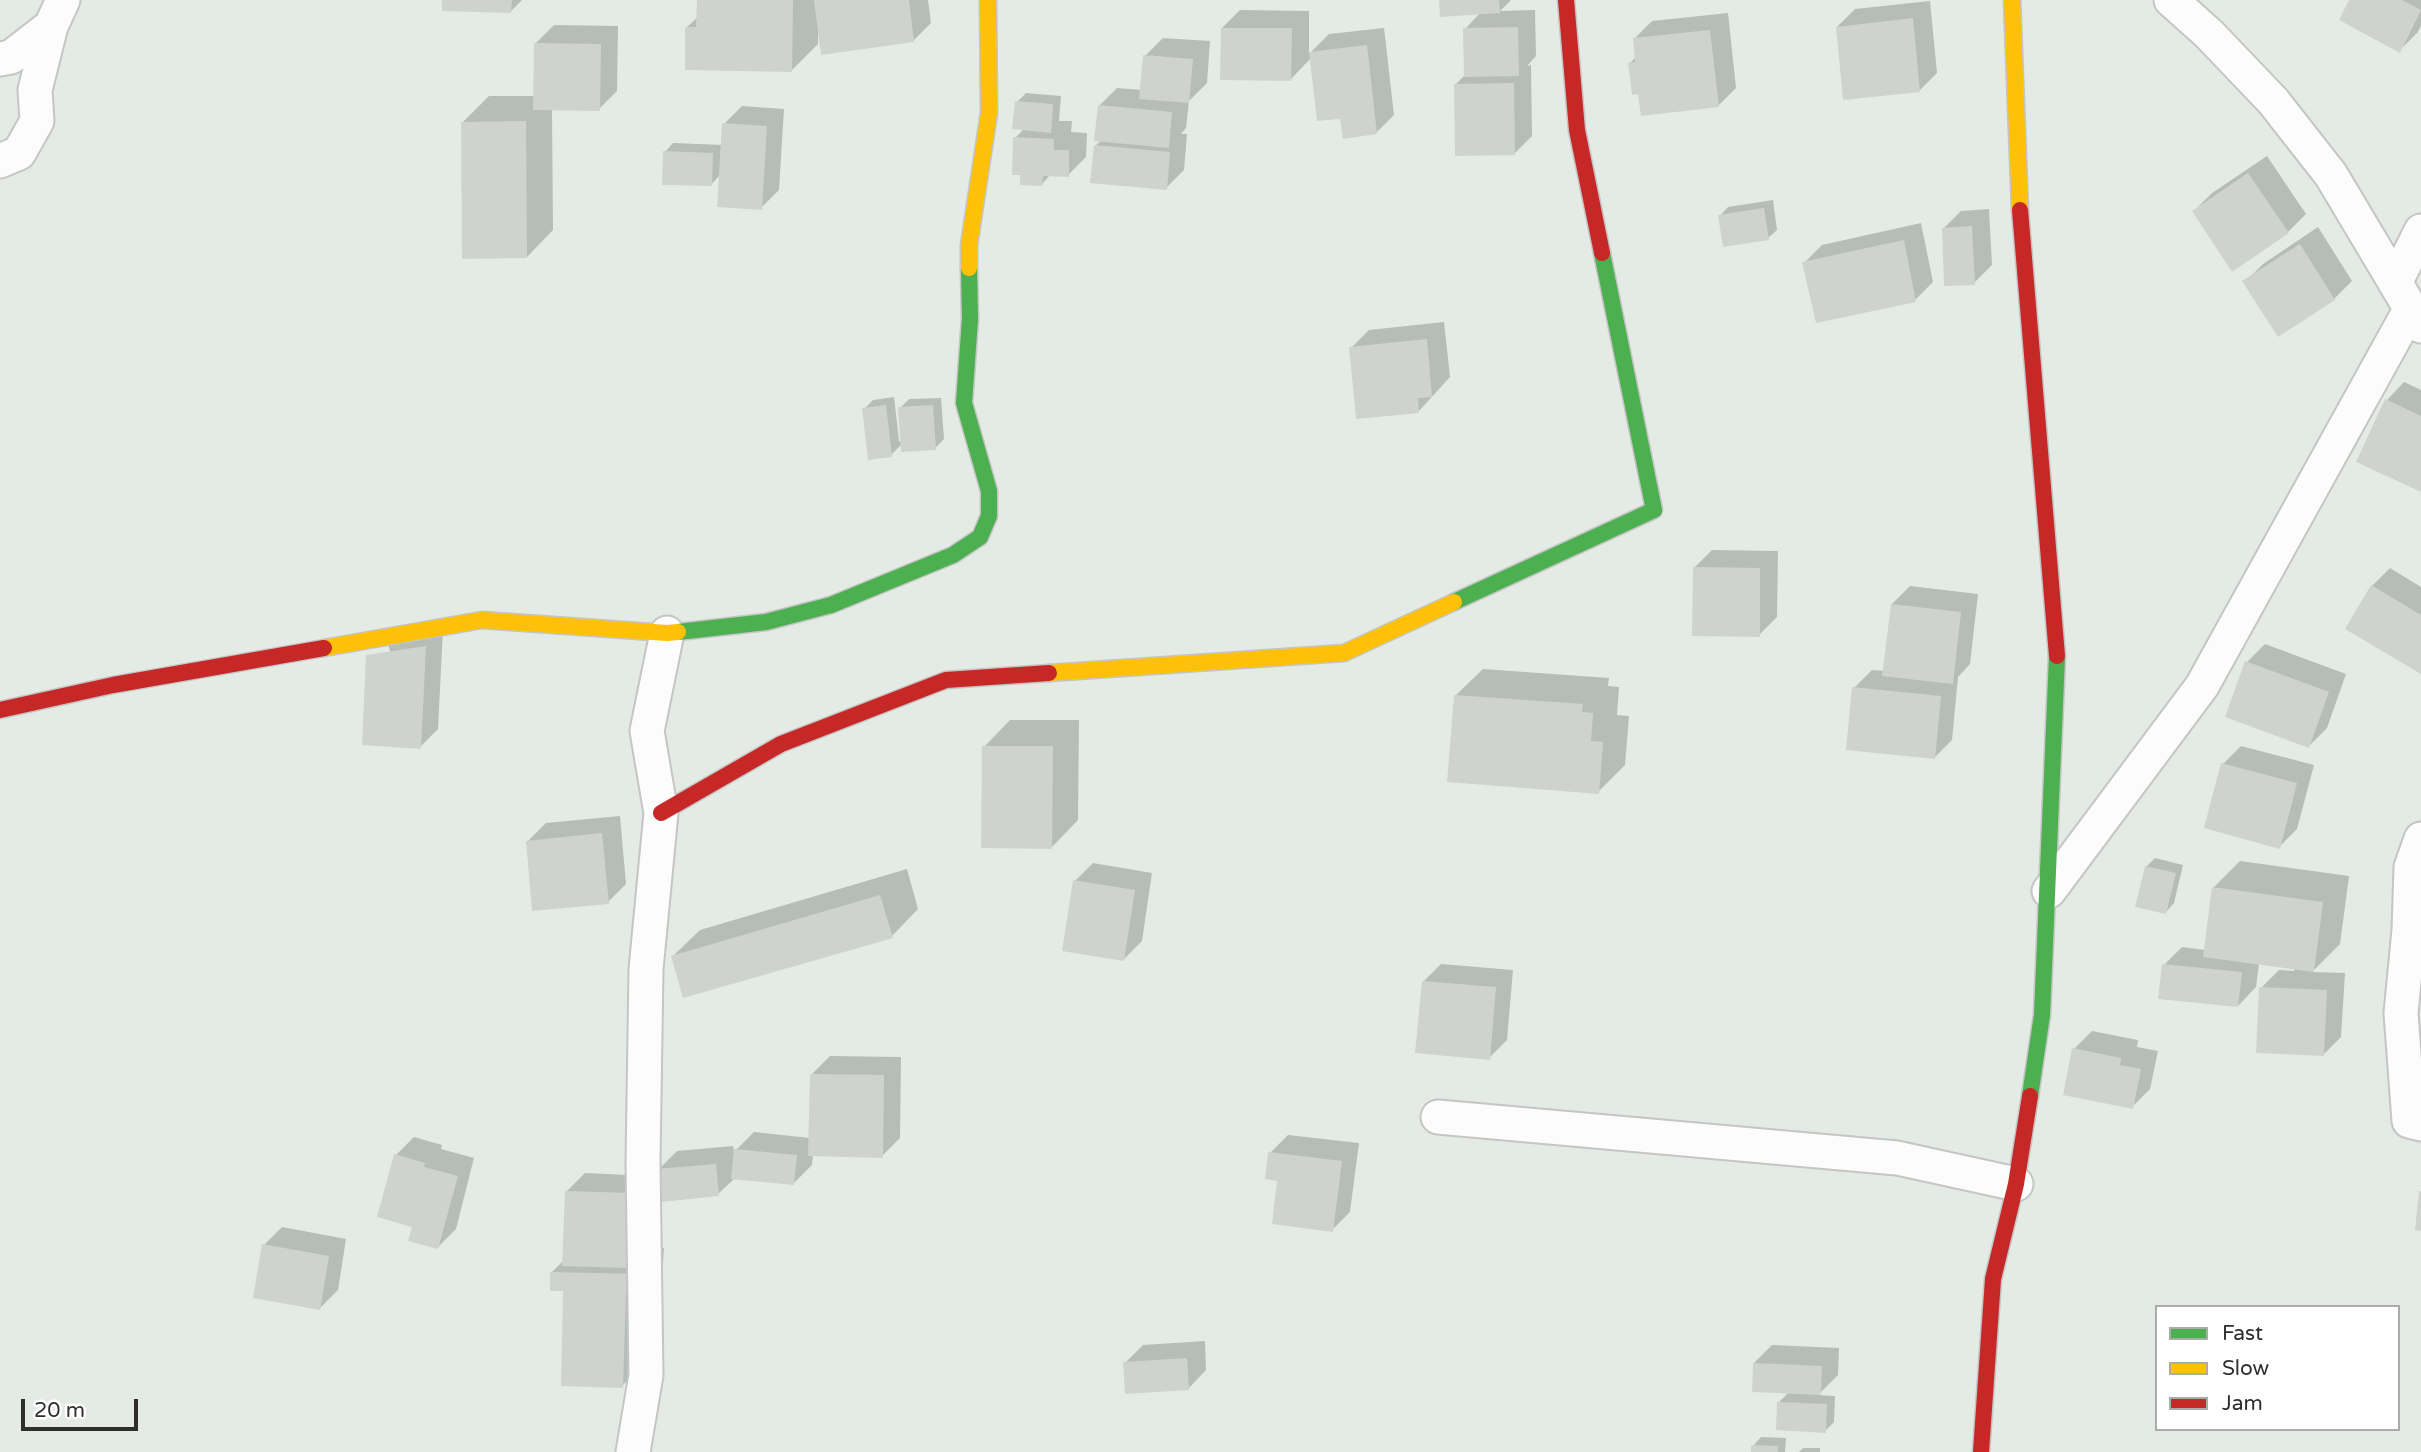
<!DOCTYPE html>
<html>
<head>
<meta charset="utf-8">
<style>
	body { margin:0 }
	#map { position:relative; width:2421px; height:1452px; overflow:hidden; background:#e4ebe5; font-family:"Varela Round",sans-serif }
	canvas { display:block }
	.legend { position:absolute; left:2155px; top:1305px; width:245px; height:126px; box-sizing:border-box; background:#fff; border:2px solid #ababab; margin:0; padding:9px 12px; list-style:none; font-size:21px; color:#2e2e2e }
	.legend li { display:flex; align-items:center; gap:14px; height:35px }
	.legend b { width:35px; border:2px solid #ababab }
	.scale { position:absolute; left:21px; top:1399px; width:117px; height:32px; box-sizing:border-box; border:4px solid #2e2e2e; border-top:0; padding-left:9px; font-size:21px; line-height:24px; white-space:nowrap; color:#2e2e2e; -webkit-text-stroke:5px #fff; paint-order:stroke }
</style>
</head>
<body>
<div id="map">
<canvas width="2421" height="1452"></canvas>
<ul class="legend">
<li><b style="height:9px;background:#4caf50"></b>Fast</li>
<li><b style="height:9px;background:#ffc107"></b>Slow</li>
<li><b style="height:9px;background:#c62828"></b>Jam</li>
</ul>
<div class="scale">20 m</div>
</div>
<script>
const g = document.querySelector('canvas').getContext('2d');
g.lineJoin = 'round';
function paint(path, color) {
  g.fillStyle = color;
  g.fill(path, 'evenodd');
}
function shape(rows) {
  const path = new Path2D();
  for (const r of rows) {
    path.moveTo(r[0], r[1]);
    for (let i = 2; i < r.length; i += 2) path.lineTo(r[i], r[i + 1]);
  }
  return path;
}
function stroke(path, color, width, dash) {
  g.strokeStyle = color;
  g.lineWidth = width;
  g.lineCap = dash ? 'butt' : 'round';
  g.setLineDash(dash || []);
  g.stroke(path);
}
paint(shape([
	[444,0,522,0,510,12],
	[699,0,928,0,931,23,913,41,818,31,818,44,791,71,687,27,698,17],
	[1440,0,1511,0,1500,11,1535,10,1536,56,1527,66,1531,65,1532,136,1514,154,1455,85,1465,75,1465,29,1481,12],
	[2351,0,2421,0,2421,26,2417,33,2399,51],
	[1930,1,1937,73,1919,91,1837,27,1855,9],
	[1240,10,1309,11,1309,54,1329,34,1384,28,1394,115,1376,133,1342,117,1311,58,1291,79,1222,28],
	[1728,13,1736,88,1718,106,1640,92,1630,63,1636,57,1634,39,1652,21],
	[554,25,618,26,617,91,599,109,552,109,553,230,527,257,462,123,489,96,535,96,536,43],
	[1163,38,1210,41,1207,83,1189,101,1186,128,1181,134,1187,134,1184,170,1166,188,1095,146,1102,140,1099,106,1117,88,1142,90,1145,56],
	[1026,93,1061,96,1059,121,1072,121,1071,132,1087,133,1086,157,1068,175,1051,174,1042,184,1015,138,1025,128,1017,102],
	[742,106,784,109,779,190,761,208,721,174,711,185,665,152,673,143,723,145,724,124],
	[2267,156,2306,214,2288,232,2194,211,2212,193],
	[1773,200,1777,230,1768,238,1720,216,1728,207],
	[1989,209,1992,265,1974,283,1943,229,1961,211],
	[1921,223,1933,282,1915,300,1804,263,1822,245],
	[2318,227,2352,281,2334,299,2245,282,2263,264],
	[1444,322,1450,377,1419,411,1351,348,1369,330],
	[2404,382,2421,390,2421,490,2387,400],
	[894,397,899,441,902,441,900,408,909,399,941,398,944,439,935,448,902,444,891,455,864,409,873,400],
	[1712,550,1778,551,1777,617,1759,635,1694,568],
	[2390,568,2421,587,2421,672,2372,586],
	[1910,586,1978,594,1970,664,1958,677,1952,740,1934,758,1854,688,1872,670,1885,671,1892,604],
	[443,628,438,729,420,747,386,638],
	[2265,644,2346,674,2327,728,2309,746,2247,662],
	[1483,669,1609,678,1608,686,1619,687,1617,715,1629,716,1625,765,1598,792,1456,695],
	[1010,720,1079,720,1078,820,1052,847,984,747],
	[2241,746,2314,765,2297,829,2279,847,2223,764],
	[620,816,626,884,608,902,528,841,546,823],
	[2155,858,2183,865,2174,903,2166,912,2146,867],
	[2240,861,2349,876,2340,944,2312,972,2345,973,2341,1037,2323,1055,2261,988,2279,970,2294,971,2295,968,2259,963,2256,987,2238,1006,2164,965,2182,947,2205,950,2213,888],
	[1093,863,1152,873,1142,941,1124,959,1075,881],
	[907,869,918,909,892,936,673,956,700,930],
	[1441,964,1513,970,1507,1040,1489,1058,1423,982],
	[2092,1031,2138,1040,2137,1047,2158,1051,2150,1089,2132,1107,2074,1049],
	[830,1056,901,1057,900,1138,882,1156,813,1155,812,1165,794,1183,735,1178,718,1194,659,1169,677,1151,733,1146,734,1152,754,1132,810,1138,812,1074],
	[1288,1135,1359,1143,1350,1212,1332,1230,1279,1179,1270,1153],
	[414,1137,442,1145,441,1149,474,1158,456,1229,438,1247,414,1226,396,1155],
	[585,1173,650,1176,648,1248,664,1248,663,1263,651,1275,649,1359,622,1386,565,1289,551,1273,564,1260,567,1191],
	[282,1227,346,1239,338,1290,320,1308,264,1245],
	[1205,1341,1206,1370,1188,1389,1125,1363,1143,1345],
	[1772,1345,1839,1348,1838,1375,1818,1395,1835,1396,1834,1422,1825,1431,1779,1402,1789,1392,1754,1363],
	[1761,1437,1786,1438,1785,1452,1752,1452,1753,1446],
	[1803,1448,1820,1448,1820,1452,1799,1452]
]), '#0003');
paint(shape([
	[442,0,512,0,511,13,442,11],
	[697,0,793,0,792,72,685,70,685,27,696,27],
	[814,0,909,0,914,42,821,55],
	[1439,0,1499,0,1500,13,1440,17],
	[2349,0,2402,0,2421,10,2400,53,2339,20],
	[1913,18,1920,92,1843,100,1836,27],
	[1518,27,1519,76,1464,77,1463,28],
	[1221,28,1292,28,1291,81,1220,80],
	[1710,30,1719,107,1641,116,1638,94,1632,95,1628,63,1635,62,1633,38],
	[534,43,601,44,600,111,533,110],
	[1367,45,1377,134,1343,139,1340,119,1317,121,1309,52],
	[1143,55,1193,59,1189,103,1139,99],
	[1514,83,1515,155,1455,156,1454,84],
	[1015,101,1053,104,1051,133,1012,129],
	[1098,105,1172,112,1169,148,1094,141],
	[526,121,527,258,462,259,461,122],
	[722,123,767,126,762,210,717,207],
	[1013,137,1054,139,1054,150,1069,150,1069,177,1043,176,1042,186,1020,185,1020,175,1012,175],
	[1094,145,1170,152,1167,190,1090,183],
	[663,151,713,153,712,186,662,185],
	[2248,173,2289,233,2232,272,2192,211],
	[1764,208,1769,240,1723,247,1718,215],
	[1972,226,1975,285,1944,286,1942,228],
	[1904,240,1916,302,1816,323,1802,262],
	[2300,244,2335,300,2278,337,2242,281],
	[1427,339,1432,397,1418,398,1419,413,1356,419,1349,347],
	[2385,399,2421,416,2421,492,2356,462],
	[886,405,892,457,868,460,862,408],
	[933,405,936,450,901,452,898,407],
	[1693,567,1760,568,1760,637,1692,636],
	[2371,585,2421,615,2421,674,2345,629],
	[1891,604,1961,612,1953,684,1882,676],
	[426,646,421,749,362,745,366,655],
	[2245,661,2329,692,2309,748,2225,717],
	[1852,687,1941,696,1935,759,1846,750],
	[1454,695,1583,704,1582,712,1593,713,1591,741,1603,742,1599,794,1447,782],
	[982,746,1053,746,1052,849,981,848],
	[2221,763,2297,783,2280,849,2204,828],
	[602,833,609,904,532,911,526,841],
	[2145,866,2176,873,2166,914,2135,907],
	[1073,880,1135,890,1124,961,1062,951],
	[2212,887,2323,902,2314,972,2203,957],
	[880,895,893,938,683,998,671,956],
	[2162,964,2242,972,2238,1007,2158,999],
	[1422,981,1496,987,1490,1060,1415,1053],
	[2259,987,2327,990,2324,1056,2256,1053],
	[2072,1048,2121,1058,2120,1065,2141,1069,2133,1109,2063,1095],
	[810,1074,884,1075,883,1158,808,1156],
	[734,1149,797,1155,794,1185,731,1179],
	[1268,1152,1342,1161,1333,1232,1272,1224,1277,1181,1265,1179],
	[394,1154,425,1163,424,1167,458,1176,438,1249,408,1241,412,1227,377,1217],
	[716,1164,719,1196,661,1202,657,1169],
	[565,1191,632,1193,630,1268,562,1266],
	[2419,1191,2421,1191,2421,1231,2415,1230],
	[262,1244,329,1256,320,1310,253,1298],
	[550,1272,638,1274,637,1291,626,1291,623,1388,561,1386,563,1291,550,1291],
	[1187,1358,1189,1390,1125,1394,1123,1362],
	[1753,1363,1822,1366,1821,1395,1752,1392],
	[1777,1402,1827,1404,1826,1433,1776,1430],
	[1751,1445,1778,1446,1778,1452,1751,1452]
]), '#cfd3cf');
const street = shape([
	[2171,0,2209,34,2273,101,2331,175,2421,326],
	[0,59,11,57,51,26],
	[0,161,19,153,37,121,35,90,51,26,63,0],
	[2395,283,2421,231],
	[2421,839,2411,867,2409,930,2401,1013,2409,1121,2421,1124],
	[2049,891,2202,686,2410,310],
	[1438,1117,1897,1158,2016,1184],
	[633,1452,646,1375,643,1163,646,969,661,813,647,731,667,633]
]);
const fast = shape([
	[1454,602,1654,510,1602,253],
	[678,632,766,622,831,605,953,555,980,537,989,516,989,491,964,403,970,319,969,268],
	[2030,1096,2042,1015,2057,656]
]);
const slow = shape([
	[2012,0,2020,210],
	[969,268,969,245,989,113,988,0],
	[324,648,482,620,667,633,678,632],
	[1049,673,1344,653,1454,602]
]);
const jam = shape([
	[1566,0,1577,130,1602,253],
	[2020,210,2057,656],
	[0,710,113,685,324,648],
	[661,813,781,744,946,680,1049,673],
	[1981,1452,1993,1279,2016,1184,2030,1096]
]);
stroke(street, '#c4c5c4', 37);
stroke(fast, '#c4c5c4', 19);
stroke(slow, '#c4c5c4', 19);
stroke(jam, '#c4c5c4', 19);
stroke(street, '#fbfcfb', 33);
stroke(fast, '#4caf50', 16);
stroke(slow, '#ffc107', 16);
stroke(jam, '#c62828', 16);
</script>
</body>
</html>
